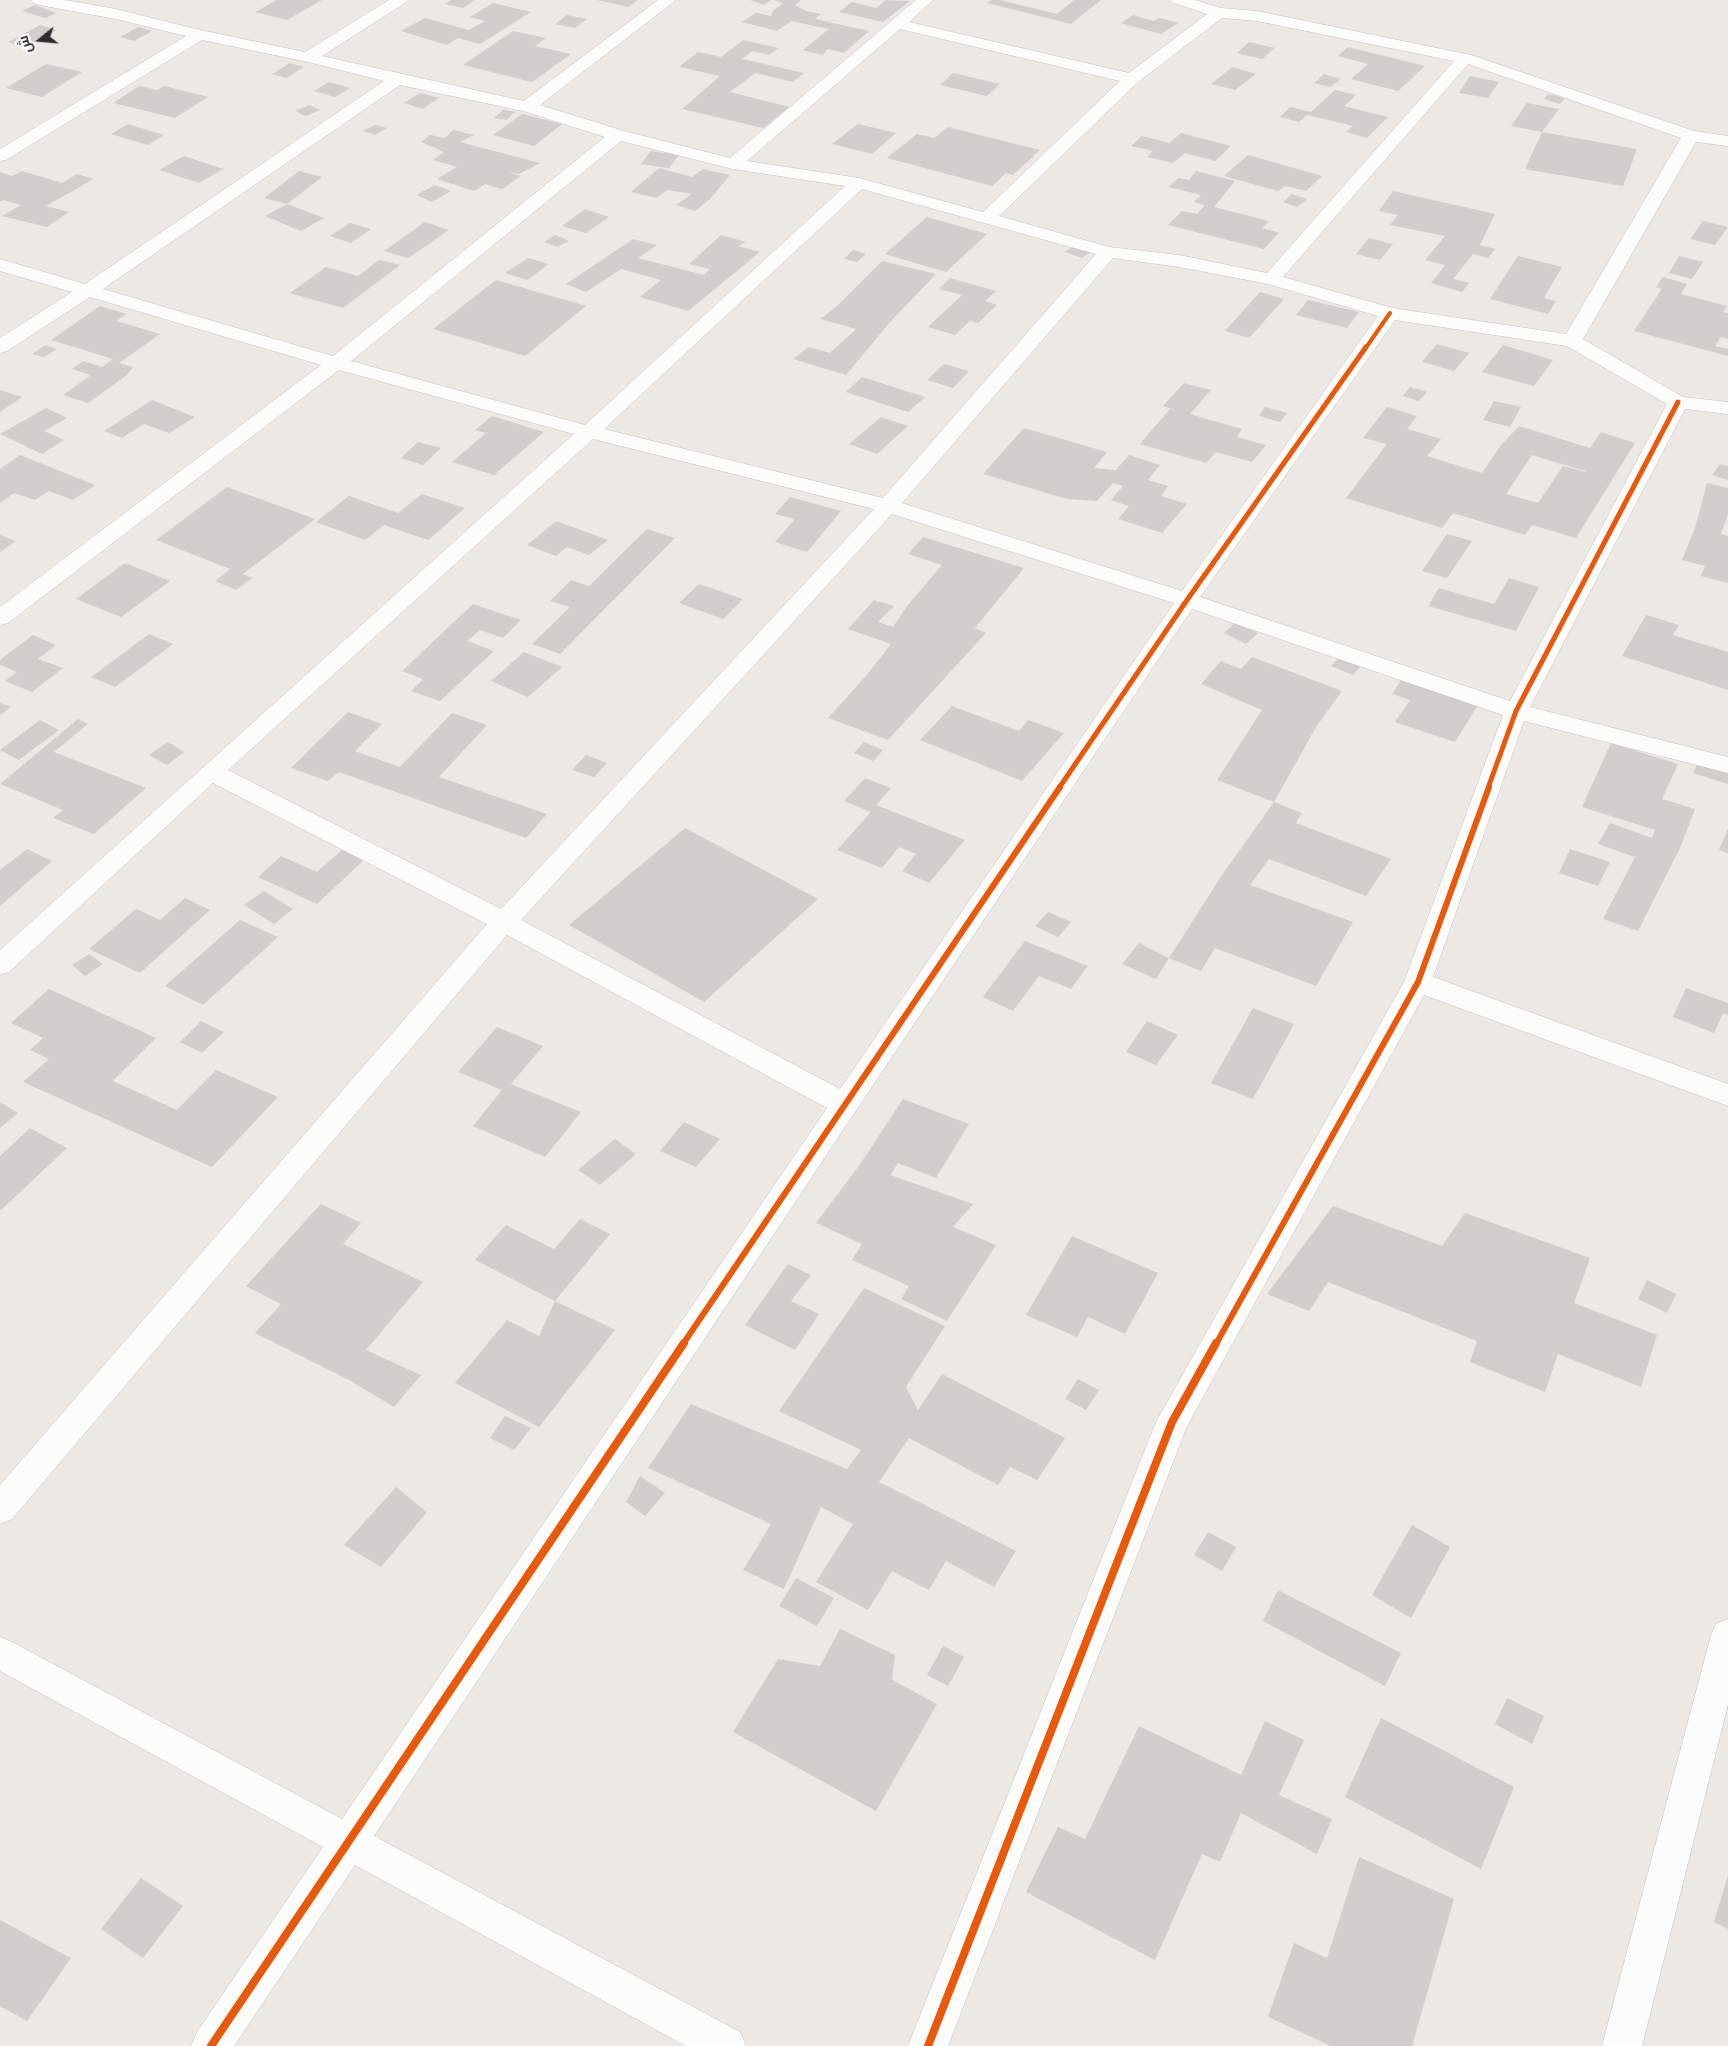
<!DOCTYPE html>
<html>
<head>
<meta charset="utf-8">
<style>
	body { margin:0 }
	#map { position:relative; width:1728px; height:2046px; overflow:hidden; background:#ece8e4; font-family:"Fira Sans",Cairo,sans-serif }
	canvas { display:block }
	.north { position:absolute; left:15px; top:15px; width:50px; height:50px; -webkit-text-stroke:4px #fff; paint-order:stroke; rotate:253deg; font-size:14px; font-weight:700; line-height:20px; text-align:center; color:#2e2e2e }
	.north::after { content:''; display:block; margin:auto; width:18px; height:22px; background:#2e2e2e; clip-path:polygon(50% 0,100% 100%,50% 72%,0 100%) }
</style>
</head>
<body>
<div id="map">
<canvas width="1728" height="2046"></canvas>
<div class="north">ش</div>
</div>
<script>
const g = document.querySelector('canvas').getContext('2d');
g.lineJoin = 'round';
function paint(path, color) {
  g.fillStyle = color;
  g.fill(path, 'evenodd');
}
function shape(rows) {
  const path = new Path2D();
  for (const r of rows) {
    path.moveTo(r[0], r[1]);
    for (let i = 2; i < r.length; i += 2) path.lineTo(r[i], r[i + 1]);
  }
  return path;
}
function stroke(path, color, width, dash) {
  g.strokeStyle = color;
  g.lineWidth = width;
  g.lineCap = dash ? 'butt' : 'round';
  g.setLineDash(dash || []);
  g.stroke(path);
}
paint(shape([
	[277,0,322,0,287,20,255,12],
	[451,0,475,0,463,8,445,4],
	[597,0,638,0,629,7],
	[750,0,771,0,764,5],
	[773,0,801,0,795,5,806,11,821,14,815,19,869,31,844,53,828,49,822,55,803,50,829,29,791,21,777,31,742,22,756,13,771,16,773,11,783,3],
	[886,0,910,1,883,22,839,12,852,2,876,8],
	[991,0,1000,0,1057,14,1074,0,1101,0,1071,24,987,3],
	[493,3,531,12,480,44,458,38,447,45,401,31,425,18,469,30,485,21,470,17],
	[34,5,57,13,45,18,22,11],
	[567,15,587,19,575,28,555,24],
	[1133,15,1153,21,1160,18,1178,23,1161,34,1121,23],
	[40,25,57,30,25,47,8,42],
	[138,27,152,31,134,41,120,37],
	[513,31,546,38,535,46,571,54,532,82,463,65],
	[743,40,778,48,769,55,752,51,742,59,804,73,793,82,755,73,730,92,789,107,763,128,682,109,720,76,679,67,698,52,721,57],
	[1249,42,1275,48,1262,59,1237,53],
	[1348,47,1425,66,1398,91,1351,79,1368,64,1338,56],
	[290,63,304,67,286,78,272,74],
	[46,64,82,72,42,97,6,88],
	[1232,67,1256,74,1235,90,1211,84],
	[953,73,1000,84,987,96,940,85],
	[1324,74,1341,79,1330,87,1314,83],
	[1470,76,1499,82,1488,98,1459,93],
	[329,82,350,88,335,97,314,91],
	[139,86,157,90,164,86,208,97,175,118,113,103],
	[1335,90,1356,95,1344,106,1388,117,1367,138,1346,132,1353,126,1307,115,1299,122,1280,117,1290,107,1311,112],
	[420,93,439,98,423,109,404,103],
	[1548,94,1565,98,1560,104,1544,99],
	[1527,103,1559,109,1542,132,1511,126],
	[309,105,320,110,306,116,295,111],
	[503,110,515,112,506,120,494,118],
	[522,114,562,124,534,146,493,135],
	[128,124,164,135,148,145,111,134],
	[858,124,896,133,872,154,832,144],
	[375,125,387,128,375,135,363,131],
	[948,127,1040,150,1013,175,1006,173,992,186,887,158,917,134,934,138],
	[453,130,474,135,460,142,540,163,519,174,507,172,521,176,502,189,485,184,474,191,437,179,457,167,433,160,444,152,421,142,430,135,445,138],
	[1542,132,1637,149,1623,186,1525,169],
	[1181,133,1231,146,1215,161,1185,153,1173,163,1147,157,1153,151,1131,146,1142,136,1169,143],
	[651,151,679,155,669,168,641,164],
	[1248,155,1322,176,1306,191,1285,186,1278,191,1224,176],
	[184,156,223,169,199,183,159,170],
	[659,168,692,177,703,169,730,175,710,199,695,211,676,205,692,194,667,190,657,198,631,192],
	[22,171,62,183,77,174,94,179,46,206,69,212,47,227,2,216,21,205,3,200,0,202,0,172,12,176],
	[299,171,322,177,287,204,264,198],
	[1196,171,1235,181,1214,207,1269,221,1262,228,1279,233,1264,249,1168,225,1182,211,1197,214,1205,205,1194,202,1201,195,1169,187,1178,178,1189,180],
	[435,185,451,191,432,202,416,195],
	[1393,191,1495,214,1480,245,1495,249,1488,258,1473,254,1453,279,1469,283,1462,292,1431,283,1445,265,1425,260,1445,236,1390,225,1398,215,1379,211],
	[1292,194,1307,199,1297,207,1283,202],
	[287,204,324,218,301,231,265,216],
	[585,209,609,217,586,233,562,226],
	[927,217,987,234,946,272,885,254],
	[1703,221,1728,227,1715,245,1690,239],
	[425,222,449,230,408,258,384,251],
	[350,223,371,229,351,243,330,236],
	[555,235,569,241,557,247,544,242],
	[721,235,746,242,738,246,760,252,688,311,640,297,661,280,621,269,586,292,566,284,633,239,657,245,638,258,704,275,710,269,689,264],
	[1369,238,1393,244,1380,260,1356,254],
	[1073,246,1090,252,1082,258,1065,252],
	[853,250,866,254,857,262,844,259],
	[1518,256,1562,267,1544,298,1556,301,1548,314,1490,299],
	[1679,256,1703,262,1692,279,1669,273],
	[528,258,549,264,527,280,505,273],
	[379,260,400,265,343,308,290,293,326,267,358,276],
	[882,261,936,274,891,321,846,375,793,359,808,347,830,353,856,329,820,319,836,307],
	[1663,277,1687,284,1681,294,1727,306,1723,312,1728,313,1728,339,1721,337,1715,346,1728,349,1728,356,1634,331,1662,289,1656,287],
	[950,278,996,291,985,301,997,305,978,323,970,321,955,335,928,327,962,295,939,289],
	[496,280,586,306,525,356,433,329],
	[1260,292,1284,299,1249,338,1225,331],
	[1308,300,1359,312,1347,328,1296,315],
	[100,306,127,314,116,321,160,334,119,363,133,367,127,375,88,403,63,395,91,375,72,369,83,361,102,367,113,359,51,340],
	[1437,344,1469,353,1454,371,1422,362],
	[45,345,57,349,44,357,32,354],
	[1503,345,1553,360,1534,386,1482,372],
	[944,364,969,371,953,388,927,380],
	[862,377,925,397,908,412,846,392],
	[1184,383,1211,390,1190,414,1242,429,1237,437,1266,445,1252,462,1216,452,1206,463,1140,444,1170,409,1178,411,1163,406],
	[1410,387,1427,392,1419,401,1403,396],
	[0,390,22,397,0,412],
	[152,400,195,417,169,433,144,424,122,438,104,431],
	[1494,401,1521,407,1510,427,1483,420],
	[1265,407,1287,413,1280,422,1259,416],
	[1387,407,1417,416,1407,429,1441,439,1427,456,1482,473,1501,445,1519,426,1590,448,1601,432,1635,443,1576,538,1532,525,1525,535,1453,513,1442,528,1346,498,1387,444,1363,438],
	[1532,455,1585,471,1585,472,1563,466,1538,503,1506,494],
	[46,408,67,418,44,431,64,440,42,454,0,434],
	[492,416,544,432,494,475,452,462,486,433,475,430],
	[881,417,908,426,877,454,849,444],
	[1024,428,1107,452,1094,468,1116,470,1129,455,1160,465,1148,480,1168,486,1161,496,1187,504,1162,533,1118,519,1129,506,1111,500,1123,486,1113,483,1097,501,1067,499,983,474],
	[418,442,441,448,423,465,401,458],
	[20,455,95,485,73,500,49,491,35,500,14,493,0,503,0,469],
	[1720,464,1728,466,1728,480,1712,475],
	[1707,483,1728,488,1728,514,1721,534,1728,536,1728,583,1701,576,1705,566,1682,560,1695,528],
	[227,487,315,519,243,574,252,578,236,590,215,581,230,569,156,540],
	[422,494,465,508,428,540,384,525,365,540,316,522,349,496,398,513],
	[790,497,841,511,807,552,775,542,795,519,775,514],
	[556,521,608,540,589,555,567,547,556,556,527,545],
	[647,529,675,538,560,654,532,644,570,607,550,601,571,580,589,586],
	[1447,534,1472,541,1447,578,1422,571],
	[0,535,16,541,0,552],
	[923,537,1024,568,975,628,970,626,986,633,888,740,828,718,866,676,891,644,848,629,874,600,894,606,878,622,893,627,907,606,942,565,908,554],
	[125,563,170,581,121,617,76,599],
	[1509,578,1539,587,1516,631,1428,606,1439,588,1494,604],
	[699,584,743,599,723,619,679,603],
	[473,604,521,620,503,638,480,630,472,637,467,641,494,651,440,701,411,691,423,679,402,671],
	[1646,615,1679,625,1673,635,1728,652,1728,690,1622,656],
	[1235,623,1258,633,1246,644,1224,633],
	[149,634,173,644,115,687,91,677],
	[33,635,56,645,38,659,63,668,32,692,5,681,17,672,0,665,0,660],
	[524,652,562,667,528,697,491,681],
	[1252,657,1342,691,1316,727,1274,802,1217,780,1262,710,1201,684,1221,661,1241,669],
	[1340,657,1361,666,1353,675,1331,666],
	[1402,679,1478,705,1455,742,1395,722,1410,700,1392,694],
	[0,703,11,707,0,715],
	[952,706,1019,731,1028,720,1064,733,1022,781,920,740],
	[348,712,382,724,355,751,400,767,452,713,487,725,439,777,547,814,526,838,339,772,328,781,291,768],
	[78,719,88,724,54,752,146,788,94,834,53,818,63,810,0,784],
	[40,720,59,730,19,760,0,750],
	[168,742,184,752,167,765,149,755],
	[864,742,883,750,873,761,854,753],
	[1611,743,1678,764,1662,799,1695,809,1680,848,1638,931,1603,919,1635,857,1598,844,1610,823,1652,838,1655,830,1582,807],
	[586,755,607,763,594,777,572,770],
	[1698,762,1728,772,1728,784,1693,773],
	[865,778,891,788,876,805,965,840,929,883,902,871,916,854,899,847,882,868,837,850,871,812,844,801],
	[1274,802,1302,813,1296,823,1391,859,1366,896,1269,859,1250,885,1353,922,1316,986,1215,948,1201,971,1169,958,1222,875],
	[685,828,818,899,704,1002,569,925],
	[1728,829,1728,853,1719,850],
	[27,849,52,861,0,906,0,870],
	[1570,849,1610,862,1598,886,1559,873],
	[342,850,364,860,317,904,258,877,281,856,317,872],
	[264,891,293,909,274,924,244,905],
	[185,898,210,910,140,973,89,949,136,909,160,920],
	[1048,912,1071,922,1058,937,1035,926],
	[240,920,278,937,203,1005,165,986],
	[1025,941,1088,966,1071,989,1039,976,1013,1011,983,997],
	[1139,943,1169,958,1156,979,1122,964],
	[89,954,103,964,85,976,72,965],
	[1686,988,1728,1003,1728,1015,1723,1013,1714,1033,1673,1017],
	[49,989,156,1038,113,1081,177,1110,216,1070,278,1097,212,1167,23,1082,49,1059,30,1050,43,1038,11,1023],
	[1253,1008,1294,1024,1253,1099,1211,1083],
	[201,1021,224,1032,202,1053,180,1042],
	[1147,1021,1178,1035,1156,1065,1126,1052],
	[497,1027,543,1046,511,1084,581,1112,545,1157,473,1126,502,1090,458,1072],
	[903,1099,969,1124,936,1178,898,1163,890,1175,973,1204,953,1227,996,1245,947,1321,901,1299,909,1286,852,1260,862,1244,816,1223,861,1163],
	[0,1102,18,1113,0,1128],
	[684,1122,720,1139,696,1167,660,1151],
	[30,1128,67,1148,0,1211,0,1156],
	[615,1139,636,1154,600,1185,578,1170],
	[321,1204,361,1223,343,1244,423,1282,366,1350,421,1375,394,1407,349,1380,255,1333,281,1304,246,1286],
	[1333,1206,1442,1246,1465,1213,1590,1258,1574,1303,1657,1335,1641,1387,1558,1354,1545,1392,1470,1362,1477,1341,1328,1282,1309,1311,1267,1294],
	[580,1219,610,1234,555,1301,615,1330,539,1427,455,1383,507,1320,539,1336,555,1301,475,1260,506,1225,554,1249],
	[1072,1236,1158,1273,1125,1334,1088,1317,1077,1337,1026,1315],
	[788,1264,811,1275,791,1301,819,1314,795,1350,745,1325],
	[1647,1280,1676,1294,1667,1313,1638,1299],
	[864,1288,945,1326,906,1387,918,1410,942,1374,1065,1438,1037,1480,1010,1467,998,1485,909,1438,879,1482,1016,1551,994,1587,946,1561,929,1590,892,1571,868,1610,816,1582,853,1524,821,1507,784,1589,743,1570,771,1524,648,1468,691,1404,847,1469,861,1450,779,1411],
	[1078,1379,1099,1390,1086,1410,1065,1399],
	[505,1416,531,1428,514,1450,490,1438],
	[640,1476,665,1493,645,1516,626,1502],
	[396,1487,427,1512,381,1567,344,1545],
	[1412,1525,1450,1547,1411,1618,1372,1595],
	[1208,1532,1236,1547,1222,1571,1194,1555],
	[796,1578,834,1598,817,1626,779,1606],
	[1278,1590,1401,1653,1385,1686,1263,1621],
	[840,1629,895,1655,892,1680,937,1704,876,1811,733,1732,778,1659,820,1666],
	[943,1646,964,1657,948,1686,927,1675],
	[1507,1698,1544,1716,1532,1744,1495,1724],
	[1381,1718,1514,1787,1481,1869,1345,1797],
	[1265,1721,1304,1740,1279,1795,1332,1819,1317,1854,1241,1813,1220,1862,1202,1854,1155,1960,1026,1892,1058,1827,1085,1839,1139,1726,1241,1775],
	[1359,1857,1454,1899,1412,2046,1331,2046,1268,2017,1294,1943,1327,1958],
	[1728,1875,1728,1929,1714,1922],
	[141,1878,183,1906,143,1958,101,1929],
	[0,1920,71,1958,27,2021,0,2006]
]), '#d1cecb');
const street = shape([
	[31,0,65,0,116,9,200,30,305,52,389,0,408,0,405,3,322,56,524,101,658,0,676,0,540,105,624,131,730,158,916,0,933,0,909,22,1129,73,1207,14,1174,3,1171,0,1195,0,1221,8,1257,11,1471,55,1694,131,1728,136,1728,146,1696,142,1583,339,1683,397,1728,402,1728,414,1685,409,1530,707,1728,757,1728,773,1524,721,1433,977,1728,1084,1728,1106,1424,995,1187,1426,948,2046,908,2046,1156,1422,1404,982,1503,715,1192,609,855,1112,374,1836,740,2032,746,2046,686,2046,355,1865,234,2046,191,2046,197,2032,323,1847,0,1671,0,1637,12,1642,342,1819,827,1108,507,935,12,1519,0,1524,0,1485,487,924,213,783,9,972,0,975,0,950,574,434,339,370,8,623,0,625,0,607,321,365,90,297,7,351,0,353,0,338,72,292,0,271,0,259,85,284,384,81,308,62,202,40,6,160,0,161,0,149,186,36,116,19,39,5,34,3,31,0],
	[1222,18,1257,21,1454,61,1267,273,1179,255,1109,247,999,216,1138,82,1222,18],
	[900,29,1120,81,983,212,859,178,747,161,900,29],
	[1468,64,1681,138,1566,334,1392,308,1283,277,1468,64],
	[400,85,523,111,605,137,333,356,103,289,400,85],
	[621,141,733,169,845,186,585,425,351,361,621,141],
	[862,189,1096,254,883,498,604,429,862,189],
	[1113,258,1179,267,1268,284,1378,316,1182,591,902,503,1113,258],
	[1395,320,1567,346,1667,404,1510,701,1200,597,1395,320],
	[593,439,874,509,501,909,228,770,593,439],
	[892,514,1174,603,840,1089,521,920,892,514],
	[1728,1619,1728,1704,1642,2046,1602,2046,1711,1635,1716,1624,1728,1619]
]);
stroke(street, '#c5c4c5', 1);
paint(street, '#fcfcfb');
stroke(shape([
	[1365,349,1390,313]
]), '#e8590c', 4);
stroke(shape([
	[1059,788,1187,600,1366,347],
	[1488,788,1516,711,1678,402]
]), '#e8590c', 5);
stroke(shape([
	[683,1344,1060,787],
	[1216,1344,1418,982,1489,787]
]), '#e8590c', 6);
stroke(shape([
	[211,2046,684,1343],
	[928,2046,1172,1422,1216,1343]
]), '#e8590c', 8);
</script>
</body>
</html>
